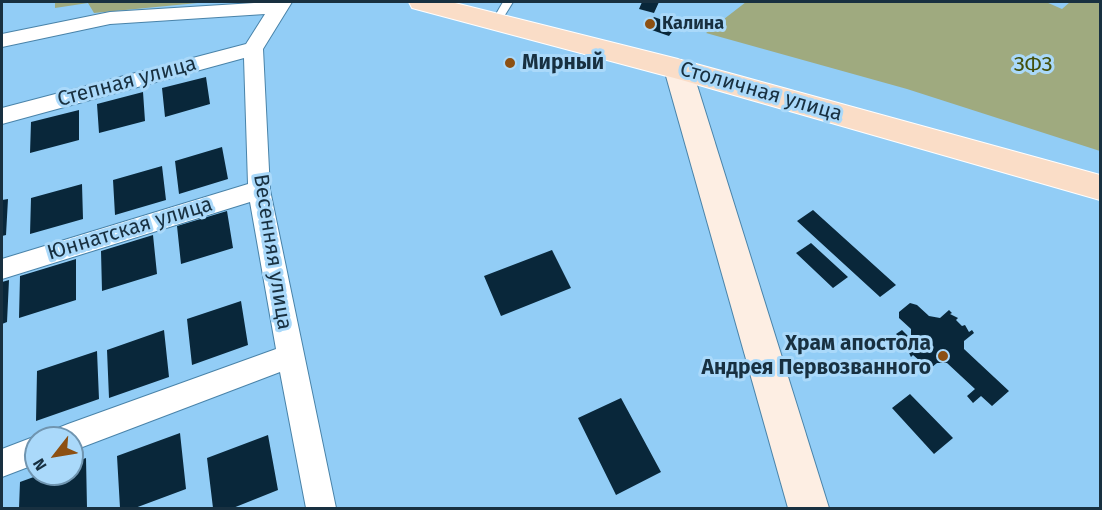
<!DOCTYPE html>
<html>
<head>
<meta charset="utf-8">
<style>
	body { margin:0 }
	#map { position:relative; width:1102px; height:510px; overflow:hidden; background:#92cdf6; font-family:"Fira Sans",sans-serif }
	canvas { display:block }
	.frame { position:absolute; inset:0; border:3px solid #183040; pointer-events:none }
	.north { position:absolute; left:24px; top:426px; width:60px; height:60px; box-sizing:border-box; background:#aad9fa; border:2px solid #7095b0; border-radius:50%; rotate:239deg; font-size:16px; font-weight:700; line-height:24px; text-align:center; color:#183040 }
	.north::after { content:''; display:block; margin:auto; width:21px; height:27px; background:#8d5012; clip-path:polygon(50% 0,100% 100%,50% 72%,0 100%) }
</style>
</head>
<body>
<div id="map">
<canvas width="1102" height="510"></canvas>
<div class="frame"></div>
<div class="north">N</div>
</div>
<script>
const g = document.querySelector('canvas').getContext('2d');
g.lineJoin = 'round';
function paint(path, color) {
  g.fillStyle = color;
  g.fill(path, 'evenodd');
}
function shape(rows) {
  const path = new Path2D();
  for (const r of rows) {
    path.moveTo(r[0], r[1]);
    for (let i = 2; i < r.length; i += 2) path.lineTo(r[i], r[i + 1]);
  }
  return path;
}
function stroke(path, color, width, dash) {
  g.strokeStyle = color;
  g.lineWidth = width;
  g.lineCap = dash ? 'butt' : 'round';
  g.setLineDash(dash || []);
  g.stroke(path);
}
function write(font, color, halo, rows, align = 'center') {
  g.font = font + ' "Fira Sans",sans-serif';
  g.lineWidth = 6;
  g.setLineDash([]);
  g.textBaseline = 'middle';
  g.strokeStyle = halo;
  g.fillStyle = color;
  for (const [text, x, y, turn = 0] of rows) {
    g.save();
    g.translate(x, y);
    g.rotate((+turn || 0) * Math.PI / 180);
    g.textAlign = isNaN(turn) ? turn : align;
    if (halo) g.strokeText(text, 0, 0);
    g.fillText(text, 0, 0);
    g.restore();
  }
}
paint(shape([
	[55,2,208,2,94,13,88,3,55,8],
	[746,2,1046,2,1062,9,1070,2,1100,2,1100,151,907,89,706,33]
]), '#9faa7f');
paint(shape([
	[642,2,659,2,654,13,639,9],
	[654,17,677,25,669,36,646,28],
	[206,77,210,104,165,117,162,88],
	[143,92,145,121,99,133,97,104],
	[79,110,79,140,30,153,31,122],
	[222,147,228,179,179,194,175,161],
	[162,166,166,200,115,215,113,180],
	[82,184,83,219,30,234,31,198],
	[8,199,6,235,2,236,2,200],
	[813,210,896,285,880,297,797,221],
	[227,211,233,248,181,264,177,226],
	[153,235,157,274,102,291,101,251],
	[811,243,848,277,833,288,796,253],
	[552,250,571,288,501,316,484,276],
	[76,259,76,300,19,318,20,276],
	[9,280,7,322,2,324,2,282],
	[241,301,248,345,192,365,187,319],
	[910,303,917,305,929,316,940,318,949,310,952,313,950,314,958,318,956,320,962,326,965,325,969,332,972,330,974,333,964,341,964,349,1009,391,992,406,981,396,973,403,967,396,975,389,947,363,937,363,926,372,923,369,926,367,923,364,920,366,917,363,920,361,913,355,911,357,907,349,904,351,901,348,907,344,896,334,902,330,911,339,911,329,899,318,899,312],
	[164,330,169,377,109,398,107,350],
	[97,351,99,399,36,421,37,371],
	[910,394,953,438,934,454,892,408],
	[621,398,661,472,616,495,578,418],
	[180,433,186,489,135,508,120,508,117,456],
	[268,435,278,490,233,508,213,508,207,458],
	[86,458,87,508,19,508,20,482,42,474,72,474,72,463]
]), '#09273a');
const lane = shape([
	[503,2,513,2,500,23,494,23,492,21,503,2]
]);
const street = shape([
	[270,2,292,2,263,49,270,190,336,508,306,508,280,372,72,451,72,438,54,438,58,428,68,424,276,349,250,202,2,279,2,259,248,184,244,58,2,124,2,108,246,44,265,14,110,24,2,47,2,34,110,12,270,2],
	[36,436,41,438,36,438,36,464,2,477,2,449,36,436]
]);
const secondary = shape([
	[678,59,688,62,692,69,829,508,788,508,664,69,668,62,678,59]
]);
const primary = shape([
	[409,2,451,2,678,59,1100,175,1100,200,678,79,412,8,409,2]
]);
stroke(lane, '#4983a9', 2);
stroke(street, '#4983a9', 2);
stroke(secondary, '#4983a9', 2);
stroke(primary, '#fff', 2);
paint(lane, '#fff');
paint(street, '#fff');
paint(secondary, '#fdeee3');
paint(primary, '#faddc7');
for (const [x, y, r, color] of [
	[650,24,6,"#8d5012"],
	[510,63,6,"#8d5012"],
	[943,356,6,"#8d5012"]
]) {
  const dot = new Path2D();
  dot.arc(x, y, r, 0, 2 * Math.PI);
  g.fillStyle = color;
  g.fill(dot);
  stroke(dot, '#aad9fa', 2);
}
write('bold 18px', '#183040', '#aad9fa', [
	["Калина",662,24]
], 'left');
write('bold 21px', '#183040', '#aad9fa', [
	["Мирный",522,63],
	["Храм апостола",931,344,"right"],
	["Андрея Первозванного",931,368,"right"]
], 'left');
write('21px', '#434f0a', '#aad9fa', [
	["ЗФЗ",1033,65]
]);
write('21px', '#183040', '#aad9fa', [
	["Степная улица",127,82,-15],
	["Столичная улица",761,92,16],
	["Юннатская улица",130,229,-17],
	["Весенняя улица",272,252,81]
]);
</script>
</body>
</html>
